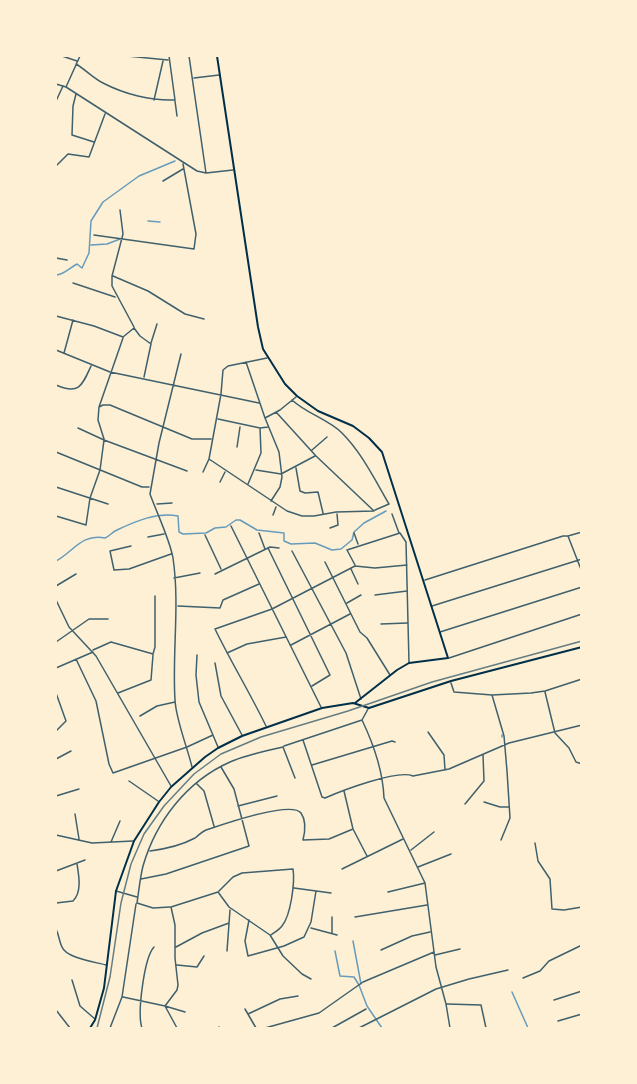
<!DOCTYPE html>
<style>
body{margin:0}
#map{position:relative;width:637px;height:1084px;overflow:hidden;background:#fdf0d5;font-family:"DM Sans",sans-serif}
canvas{display:block}
.frame{position:absolute;inset:0;border:57px solid #fdf0d5;pointer-events:none}
</style>
<div id="map">
<canvas width="637" height="1084"></canvas>
<div class="frame"></div>
</div>
<script>
const ctx = document.querySelector('canvas').getContext('2d');
ctx.lineJoin = 'round';
function stroke(path, color, width, dash) {
  ctx.strokeStyle = color;
  ctx.lineWidth = width;
  ctx.lineCap = dash ? 'butt' : 'round';
  ctx.setLineDash(dash || []);
  ctx.stroke(path);
}
const stream = new Path2D(`
 M148 221 160 222
 M91 245 107 244 120 239
 M56 275C65 274 69 268 77 264L82 268 89 253 91 221 103 202 139 176 175 161
 M56 561C73 552 82 533 105 538 110 536 112 532 117 530 136 521 157 512 178 516L179 532 183 534 206 533 215 528 226 527 236 520H240L257 530 284 533V541L291 544 315 543 332 550 341 549 352 540 354 532 364 523 386 511
 M502 735V737
 M353 941 361 984
 M335 951 340 976 354 977 359 985 367 1006 382 1028
 M512 992 528 1028`);
const minor = new Path2D(`
 M62 56 77 61
 M127 56 168 60
 M189 56 206 173
 M76 64C86 70 93 78 103 83 124 94 151 101 175 100L169 56
 M194 78 219 75
 M56 84 66 87 197 171 206 173 233 170
 M66 87 80 56
 M76 94 73 106 72 135 94 142
 M154 100 163 61
 M56 101 63 86
 M175 101 177 116
 M56 166 68 154 89 157 105 114
 M163 181 183 169
 M120 210 123 234 112 276V286L134 327
 M94 235 194 249 196 234 183 164
 M56 258 67 260
 M113 276 148 291 185 314 204 319
 M73 283 115 297
 M56 316 94 326 123 337 134 328 140 336 151 344 144 377
 M151 343 157 324
 M56 350 110 372 259 403
 M64 353 73 320
 M181 354 159 443 150 494C156 511 170 540 173 558 180 605 172 653 175 700 176 720 187 746 192 767
 M267 358 228 366 223 370 221 394 209 459 287 511 302 516H314L336 512 374 511 316 456 276 412
 M246 362 265 418 279 452 282 477 280 487 271 501
 M56 385C79 395 82 386 91 366
 M292 400C307 414 328 419 342 433 362 453 375 480 389 504L375 510
 M99 407 103 405H110L192 439H211
 M265 418 280 410 296 397
 M218 419 260 428 268 427
 M78 428 104 440
 M104 439 98 420 99 407 123 338
 M237 447 240 427
 M312 450 327 437
 M56 452 142 487H149
 M296 468 300 491 305 493 318 492 323 513
 M256 470 281 474 315 456
 M203 472 209 459
 M220 482 225 472
 M248 484 261 453 260 428
 M56 487 108 504
 M157 504 172 503
 M392 514 399 533
 M273 515 276 507
 M56 516 86 525 90 498 100 470 104 440 187 471
 M231 526 321 707
 M330 528 338 525 337 514
 M259 533 265 549
 M354 533 358 544
 M205 535 221 569
 M568 536 582 532
 M148 537 164 534
 M131 546 110 551 114 570 129 569 171 554
 M268 548 330 675 312 686
 M292 551 346 653 361 699
 M325 562 360 632 367 638 390 675
 M355 565 347 550 400 533 406 542 409 663
 M351 569 358 584
 M215 574 270 547 279 548
 M174 578 200 573
 M425 580 563 536H568L582 572
 M56 586 76 574
 M375 595 407 591
 M56 600 69 627 96 656 171 786
 M347 603 361 595
 M178 606 220 608 223 600 259 584
 M432 606 582 559
 M381 624 407 623
 M440 632 582 587
 M56 642 89 619H108
 M291 645 350 614
 M93 650 111 642 153 654 155 647V596
 M227 653 247 644 286 637
 M197 655 196 675 199 702 218 747
 M449 658 582 614
 M76 659 96 701 109 764 113 773 187 747 213 735
 M215 663 221 696 242 735
 M56 668 93 652
 M451 683 454 692 492 695 531 693 545 691 582 679
 M545 692 555 733 569 748 576 762 582 764
 M56 693 66 721 56 731
 M118 693 151 680 153 655
 M492 695 504 736 507 771 510 818 501 840
 M140 716 157 706 175 702
 M362 720C373 743 383 772 384 798L425 883 436 967 446 1004 450 1028
 M266 726C250 693 231 662 215 629L272 609 355 566 375 568 407 565
 M428 732 444 755 445 770
 M303 740 322 797 325 798C341 791 398 769 413 776L449 769 509 743 582 725
 M284 746 362 720 368 709
 M56 759 71 751
 M312 765 392 741 395 742
 M129 781 158 801
 M197 784 204 791 214 826
 M344 791 353 829 367 856
 M56 796 79 789
 M484 802 500 807H509
 M465 804 484 781 483 755
 M238 806 277 796
 M75 814 79 839
 M56 835 92 843 133 841
 M111 842 120 821
 M535 843 538 861 550 879 552 909 564 910 582 907
 M411 850 434 832
 M150 851C165 849 182 845 195 838 199 835 201 832 206 830 221 825 291 800 301 813 306 820 305 832 303 840L329 839 353 829
 M418 867 451 854
 M342 869 403 839
 M56 871 85 860
 M141 879 166 874 249 846 234 789 221 767
 M294 888 331 893
 M116 891 137 897
 M219 891 233 877 242 873 293 869C295 882 291 915 282 926 279 930 275 932 271 935
 M388 892 425 883
 M56 903 73 901C82 892 79 876 77 864
 M170 907 153 908 137 903C139 890 140 878 143 866 156 821 187 781 230 762 246 755 266 751 283 747L295 778
 M355 917 427 905
 M249 920 245 941 248 956 284 946 304 937 311 922 316 891
 M311 928 337 935
 M56 929C59 935 59 941 62 947 66 958 95 962 106 965
 M332 933V917
 M176 947 202 933 229 923
 M381 950 412 936 430 932
 M227 951 230 910
 M435 955 460 949
 M177 965 197 967 204 956
 M523 978 540 971 549 961 582 945
 M72 980 80 1006 95 1019
 M123 997 165 1006 177 1028
 M554 1000 582 991
 M447 1004 481 1005 486 1028
 M245 1009 256 1028
 M56 1010 70 1028
 M185 1012 165 1006 177 990 178 985 175 958V925L171 907 218 892 229 907 270 935 283 956 302 974 311 979
 M248 1014 280 999 298 996
 M558 1021 582 1014
 M219 1027 220 1028
 M110 1028 122 997 136 904
 M142 1028C137 1014 144 958 154 947
 M265 1028 319 1013 363 982 434 952
 M332 1028 366 1009
 M359 1028 436 989 469 979 508 970`);
const secondary = new Path2D(`
 M217 56 258 327 263 349 285 384 297 396 318 411 353 426 369 438 382 452 448 658 409 663 397 670 355 703`);
const primary = new Path2D(`
 M90 1028 95 1020 104 988 116 891 134 841 159 802 171 787 205 757 218 748 242 736 322 708 353 703 369 708 451 681 582 647`);
const rail = new Path2D(`
 M97 1028 110 977 121 903 131 864 144 834 164 806 194 774 221 754 261 737 348 711 432 682 582 641`);
stroke(stream, '#669bbc', 1.5);
stroke(minor, '#3f606c', 1.5);
stroke(secondary, '#003049', 2);
stroke(primary, '#003049', 2);
stroke(rail, '#657d81', 1.5);
</script>
